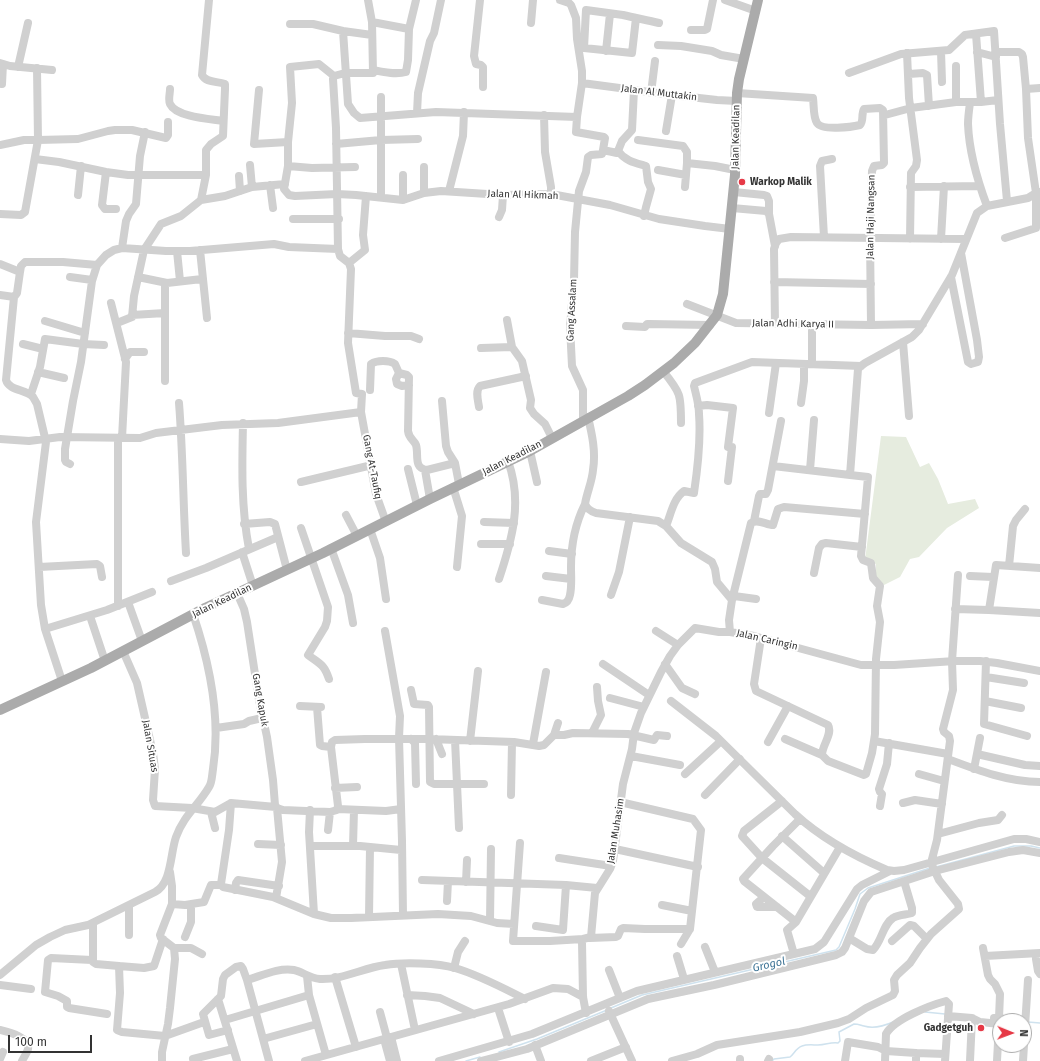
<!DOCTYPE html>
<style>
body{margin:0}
#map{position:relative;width:1040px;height:1061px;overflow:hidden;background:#fff;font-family:"Fira Sans",sans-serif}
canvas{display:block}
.north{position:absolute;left:992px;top:1013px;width:40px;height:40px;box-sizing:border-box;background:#fff;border:1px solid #adadad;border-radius:50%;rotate:91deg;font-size:11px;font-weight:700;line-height:16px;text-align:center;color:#333}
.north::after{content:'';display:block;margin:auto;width:14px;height:18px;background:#e63946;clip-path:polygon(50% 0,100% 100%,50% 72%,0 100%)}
.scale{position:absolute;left:8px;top:1035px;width:84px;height:18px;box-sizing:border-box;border:2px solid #333;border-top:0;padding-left:5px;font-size:12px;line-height:14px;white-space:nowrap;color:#333;-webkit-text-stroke:3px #fff;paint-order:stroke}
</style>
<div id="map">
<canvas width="1040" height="1061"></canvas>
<div class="north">N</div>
<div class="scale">100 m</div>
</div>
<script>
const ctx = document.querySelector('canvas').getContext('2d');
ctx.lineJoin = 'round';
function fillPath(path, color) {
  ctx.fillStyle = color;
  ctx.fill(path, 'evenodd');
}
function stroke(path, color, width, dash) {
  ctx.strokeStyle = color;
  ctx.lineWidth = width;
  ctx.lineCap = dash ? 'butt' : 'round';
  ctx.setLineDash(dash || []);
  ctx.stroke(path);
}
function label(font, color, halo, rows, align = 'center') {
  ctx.font = font + ' "Fira Sans",sans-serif';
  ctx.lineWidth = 4;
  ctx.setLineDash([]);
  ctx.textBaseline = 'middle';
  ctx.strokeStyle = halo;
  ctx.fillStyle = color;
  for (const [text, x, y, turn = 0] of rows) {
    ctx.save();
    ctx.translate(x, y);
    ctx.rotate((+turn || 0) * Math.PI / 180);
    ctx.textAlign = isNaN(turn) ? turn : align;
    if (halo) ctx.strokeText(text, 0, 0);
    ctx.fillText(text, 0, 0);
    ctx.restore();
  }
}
const green = new Path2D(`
 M881 436 906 437 920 467 929 463 938 479 948 504 975 499 979 508 947 528 919 557 910 559 900 577 884 585 876 578V564L865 560Z`);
const stream = new Path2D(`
 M936 867 1014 846H1031L1040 848
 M611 1008 642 995 836 950 839 947 855 909 860 894 868 888 930 868
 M925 1012 945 1014
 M1028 1022 1040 1023
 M499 1052 537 1039 607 1010
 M466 1061 480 1057
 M772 1061 774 1059 790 1057C794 1054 796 1048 802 1046 807 1044 813 1045 818 1045 826 1045 830 1042 838 1043L840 1041 839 1032 854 1024C858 1024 860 1025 864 1026 874 1029 884 1026 893 1022`);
const minor = new Path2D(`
 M480 0 474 56 476 64 481 65 483 67V87
 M725 0 756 11
 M636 18 632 53 584 48 586 10 623 15C635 18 647 20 659 23
 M372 22 409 29 416 0
 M531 23 533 0
 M290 24H313L343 31 372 35
 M691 30H705L707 29 713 0
 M343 31 348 104 354 113 360 118 436 112 577 117 582 83V71L577 39 576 18 571 5 569 3 560 0
 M976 34 981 102
 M658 45 681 46 712 51 721 55 744 59
 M606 51 610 14
 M941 51 942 82
 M977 52 996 57
 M996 52H1019L1022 54 1023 57 1026 89 1028 138 1036 193V228L1005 238
 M907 53 909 98 917 160 916 166 911 173 910 239
 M0 63 10 66 52 70
 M956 66V102
 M18 67 28 23
 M373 70C383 72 396 75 406 72L408 60 409 29
 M849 73 901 54 949 50 965 35 994 31 1000 124 1007 201
 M909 74 923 73 927 75 929 106
 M582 83 672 95 717 100 737 101
 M2 84 3 64
 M170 89C170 94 168 100 170 104 176 117 210 119 223 121
 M1026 89 1040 88
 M259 90 254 144 288 142
 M651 93 655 61
 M737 93 813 98C814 105 813 117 817 123 822 131 852 127 860 125 864 121 861 114 864 109L880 108 883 110 884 163 882 165 874 166 872 171 870 238 871 325
 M381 97V197
 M970 103C969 110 968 117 968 124 969 150 978 182 987 206
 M417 113 418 93 430 41 434 33 441 0
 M544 115 545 152 551 187V194
 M885 115 911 108 956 102H981L998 100
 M577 117 576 132 604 137 605 138 603 150
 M666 131 672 95
 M638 140 683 146 687 152V163L715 166 735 170
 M336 144 381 140 418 139
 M0 145 24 140H38L37 68
 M618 151C625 161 636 163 646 166L648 182 651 189 646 207 644 216
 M35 159 59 162 106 172 128 175H206L201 200
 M250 165 252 187
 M288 166V142L292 103 290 67 319 64 334 76
 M355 167 312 168 288 166 284 189 289 195 295 196 337 194 356 195 403 200 424 193 441 191 503 195 551 194 610 205 659 219 705 226 730 229
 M658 170 686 175 687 163
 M106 172 102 205 105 209H116
 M206 175V150L211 144 223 136 225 89V84C217 81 206 83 202 75L209 0
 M239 176 240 191
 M270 185 273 208
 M685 187 686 175
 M910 187 980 186
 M449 191 463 136 464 112
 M734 192 764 195 767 196 769 201V214
 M424 193V167
 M78 195 81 166
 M403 200V175
 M732 208 766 211 769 214 775 246
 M0 214 21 215 25 212 38 140 78 139 108 131 115 130H132L166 138 168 135V122
 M499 217 502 210 503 195
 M293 219H339
 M824 237 820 166 822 161 832 159
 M941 239 944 186
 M122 248 126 221 129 214 136 204 140 156 145 132
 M338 249 340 256 349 263 351 269 348 343 356 393 362 394 361 412 376 494 386 522
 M200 250 207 318
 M177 251 180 281
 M349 263 365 250 363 235 366 196
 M0 264 20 272 17 293 14 297 6 380C9 391 26 389 33 397L37 404 46 442 36 522 41 605 45 629 62 681
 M20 272 21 266 25 262H63L97 265
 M70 277 92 280
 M138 277 167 283 202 279
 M951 277 968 362 971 364 978 362 979 357 977 340 961 253
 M774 282 871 284
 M165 283V381
 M0 295 14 297
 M111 303 126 362 122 438
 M687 304 736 323 871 325 923 324
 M132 315 165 313
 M507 320 512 347 522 361 531 400 530 408 534 414 545 424 552 438
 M45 321 85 333
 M117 323 132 317 134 296 144 250 161 224 181 216 201 200 225 196 252 187 285 184
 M775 324 774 249 776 243 779 239 791 237 966 239
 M812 324V364
 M626 326 645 327 647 324H649L710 325
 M348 333 385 336H411L419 339
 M903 342 909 416
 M23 344 43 349
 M481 348 512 347
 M125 359 130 352H144
 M663 371C681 393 681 395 681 423
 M38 372 64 378
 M399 373 396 379 397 384 402 386 409 385
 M370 390 371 364C377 360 389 360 395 364L399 373 407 375 409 377 408 431C409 439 414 440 416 445 419 455 413 468 427 470L455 463
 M31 394 40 367 45 339 83 344 104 345
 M442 401 446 446 448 452 455 463 459 484
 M179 403C183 453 183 503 186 553
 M801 403 804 381V364
 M698 406 707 405 733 408 728 447H732L728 481
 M479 407C478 400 475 391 480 386L526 376
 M769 413 776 363
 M588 417C592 434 596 452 593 470 592 482 587 492 585 504 587 509 590 511 596 513L658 521 666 526 681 543 712 562 715 569 717 582 732 600 729 620 730 632
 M583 420V390L572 366 570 326 574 281 575 232 579 191 586 172 588 157 591 155 602 154 603 150 617 153 618 151 622 141 632 130 634 90
 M243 423C242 466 241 507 249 549
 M118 438V606
 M0 439 29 441 60 437 140 438 156 433 222 425 278 423 361 412
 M530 451 537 482
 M70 464 66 462 65 460V449L73 401 81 362 92 281 97 265 106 255 114 250 122 248 166 251H190L274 244 289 247 338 249 336 128 333 79 334 76 345 73H373L372 22 368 0
 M773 466 850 475
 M408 469 417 505
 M425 470 430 499
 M810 470 814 420
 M301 482 372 465
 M453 487 462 516 457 567
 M346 515 357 536
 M754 521 759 496 760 494H766L768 490 781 421
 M484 522 514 523
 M244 524 270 522 275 524 287 570
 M666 526C671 514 673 499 684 491L694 493C698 466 701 440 699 414 699 404 696 395 694 386L695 383 752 362 861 366
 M301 528 328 607 327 621 325 627 308 655C320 664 324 664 329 679
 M370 529 380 558 386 599
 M481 544H510
 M331 548 348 595 353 623
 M549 551 572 554
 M242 552 253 586
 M1009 566 1013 526 1016 520 1025 509
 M39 567 97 564 100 566 102 577
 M814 573 819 548 822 544 826 543 862 547
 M546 576 571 579
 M970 576 993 577
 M499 579C512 540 523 502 508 461
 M171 581 206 568 278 537
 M237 593 244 609 247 622 259 700 267 737 273 780 275 805 277 808 282 862 276 898
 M611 595 619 572 630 517
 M734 596 756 599
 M542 600 563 604C567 603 569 600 570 595 572 586 571 576 571 567 571 545 575 524 585 504
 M732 600 751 523C758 518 766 525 773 525L778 509 784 507 865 514
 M128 602 142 641
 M955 609 989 610 996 565 1040 568
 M989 610 1040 613
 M90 616 105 661
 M45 629 107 610 152 592
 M385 631 400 716 399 738 402 841 403 915
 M656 631 678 645
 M761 638 754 684 756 691 828 725C833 734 822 745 822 755
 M123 651 137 683 153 753 155 769 153 800 155 806 192 808 215 812 231 803 276 807
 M986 661 984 724 1027 736
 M603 664 649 695
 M665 664 682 688 695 694
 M986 677 1024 683
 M411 690 414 704 428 705 429 707 430 782 434 784H484
 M610 698 644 707
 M671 701 716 736 795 814C821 838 854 856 887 870L894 871 904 870 1014 839H1026L1040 842
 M985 701 1021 708
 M300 706 321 707
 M317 707 320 745 322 746 331 747
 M216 728 244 724 249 721 262 718
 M592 733 601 715 598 701 597 687
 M554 735 558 723
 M411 739 415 743 416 784
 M436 739 442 754
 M785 739 822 755 828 761 864 775 866 774 872 753 875 734 876 659 880 622 877 606 880 586 873 578 871 563 863 560 861 556 868 477 850 475 858 369 861 366 865 363 912 337 919 330 952 275 977 213 987 206 1028 198 1036 193 1040 192
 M455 740 459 828
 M470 741 478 671
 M874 741 948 754
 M768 742 788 706
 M533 744 546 672
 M977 754 1025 765 1040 766
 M631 756 680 765
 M948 759C977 770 1008 782 1040 782
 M974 769 980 738
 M685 774 721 741
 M919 774 944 781
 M335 788 357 787
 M511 795 512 742
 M705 795 740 759
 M782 801 744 831 742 836 762 858 810 896
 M620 802 693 819 701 830 690 929 681 944
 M231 803 229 830 221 884 223 887 273 897 314 914 331 918H351L438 914 471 916 497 923 514 924
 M903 803 915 800 942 804
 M880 806 882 794 880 792 879 789 887 764 889 743
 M277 808 283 810 330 812 337 810 338 806 331 747 332 742 335 740 365 739H429L514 742 539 746 544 745 554 735H564L573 733 628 734 654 740 657 735 667 736
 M338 809 386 811 401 809
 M310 810 309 832 314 914
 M211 812 215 828
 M328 830 330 812
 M938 834 979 823 998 820 1002 815
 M782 836 824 873
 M520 843 513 941H550L583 939
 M258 844 281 845
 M310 846H360L401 850
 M353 846 354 810
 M615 849 698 867
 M559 858 611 866
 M422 880 566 885 597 888
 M466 882 467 860
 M235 890 236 883 238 880 279 886
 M764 897 756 904 757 907H777
 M447 901 448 881
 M172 904 185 905 204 902 211 885H221
 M662 905 692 911
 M129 906V935
 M369 917 370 847
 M490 921 491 849
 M796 922 744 881 743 879 773 846 800 819
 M93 923V962L96 964 119 966
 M536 926 563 930 566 885
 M185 937 191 922V904
 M590 938 616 937 618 936 621 929 623 928 645 929H690
 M849 938 867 949 873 950C882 941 883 924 893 918 899 914 906 915 912 913V908L904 881
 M163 939 154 966 144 968 119 966 120 993 117 1030 122 1032 165 1036 204 1022
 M892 941 910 925 914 926 927 939
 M705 947 715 972
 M174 948H191L202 954
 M983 948 988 975 990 979 995 984 1000 994 999 1018
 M794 954 787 930 796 922 840 847
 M677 956 684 979
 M985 956 1040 953
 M1036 959 1038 971 1040 974
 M92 960 51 958 48 960 45 992 58 996 67 1001V1007L69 1008 107 1014
 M401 964 415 1030
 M454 968 458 952 465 941
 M609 970 620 998
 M0 975 36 945 50 937 65 930 88 925 155 892C172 883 170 854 176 837 184 815 198 806 209 787 212 783 212 775 213 769 221 718 210 664 193 614
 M307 976 309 995 326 1055
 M335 977 356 1047
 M247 980C261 976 279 967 294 970 303 972 309 978 320 979 342 980 363 968 385 965 403 962 438 963 455 968 479 975 503 988 525 999
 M0 985 31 989
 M407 995 425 996 440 998 474 1014
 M218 999 237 1061
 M498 1008 509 1042
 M609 1011 632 1061
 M380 1012 387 1038
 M586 1013 583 997 582 942 583 939 591 937 595 893 610 869 613 861 623 784 632 749 634 733 641 713 661 672 670 656 678 645 695 628 719 632H730L754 636 861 665H894L955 661H980L997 663 1040 671
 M948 1016 972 1018 980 1022 1000 1024
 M994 1018 1025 1020
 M225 1020 309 995
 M0 1030C8 1032 30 1037 28 1049 27 1053 24 1057 22 1061
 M228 1030 209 1035 203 1014 221 996 223 979 225 975 236 967 241 966 243 969 247 980 269 1061
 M391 1037 397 1061
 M263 1039 317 1024
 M384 1039 390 1061
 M1024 1042 1028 980
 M535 1045 541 1061
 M916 1053 945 1054
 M0 1059 3 1052
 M193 1059 233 1049
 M740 1059V1061
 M162 1061V1052L168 1024 170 1008 175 959 174 948 161 938 160 935 172 904V886L170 872
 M305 1061 509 1004 553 988 568 989 583 997
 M439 1061 532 1034 637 991 815 949 824 942 857 889 862 885 890 871
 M481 1061 527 1049 648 999 714 985 836 955 842 952 845 948 864 901 871 892 935 871 1009 852 1023 850 1040 853
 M591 1061 626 1047
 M672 1061 697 1054 717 1045 800 1032 838 1023 849 1019 866 1008 893 995 895 991 894 980 897 975 910 963 920 948 931 934 959 909 958 904 939 880 931 863 937 840 950 741 949 736 944 732 943 729 953 690 952 661 958 575
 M768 1061 769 1059
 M845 1061 848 1042 878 1047 886 1051 916 1053V1061
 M885 1061 886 1034C894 1019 931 1005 946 1001L949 1004 945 1061
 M970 1061 972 1018
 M997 1061 999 1024
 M1023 1061 1024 1045`);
const major = new Path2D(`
 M0 710 91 668 205 608 323 553 430 499 530 451 628 396 645 385 674 363 695 343 717 315 723 294 735 175 737 93 739 79 758 0`);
const markers = [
 [742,182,4,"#e63946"],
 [981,1028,4,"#e63946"]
];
const streetNames = [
 ["Jalan Al Muttakin",659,93,7],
 ["Jalan Keadilan",736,137,-89],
 ["Jalan Al Hikmah",523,195,2],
 ["Jalan Haji Nangsan",871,217,-89],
 ["Gang Assalam",572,310,-87],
 ["Jalan Adhi Karya II",793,324,1],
 ["Jalan Keadilan",512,458,-27],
 ["Gang At-Taufiq",372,467,79],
 ["Jalan Keadilan",222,601,-26],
 ["Jalan Caringin",767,640,13],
 ["Gang Kapuk",260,700,80],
 ["Jalan Situas",150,746,80],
 ["Jalan Muhasim",616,831,-81]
];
const poiNames = [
 ["Warkop Malik",750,182],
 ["Gadgetguh",973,1028,"right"]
];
const waterNames = [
 ["Grogol",769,965,-13]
];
fillPath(green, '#e6ecdf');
stroke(stream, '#cfe2ee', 1.5);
stroke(minor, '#d0d0d0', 8);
stroke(major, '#ababab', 10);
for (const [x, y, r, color] of markers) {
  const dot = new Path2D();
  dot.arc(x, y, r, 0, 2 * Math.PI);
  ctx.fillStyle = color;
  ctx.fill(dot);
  stroke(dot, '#fff', 1.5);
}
label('10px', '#333', '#fff', streetNames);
label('bold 10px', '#333', '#fff', poiNames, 'left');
label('italic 11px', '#3f7597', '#fff', waterNames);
</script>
